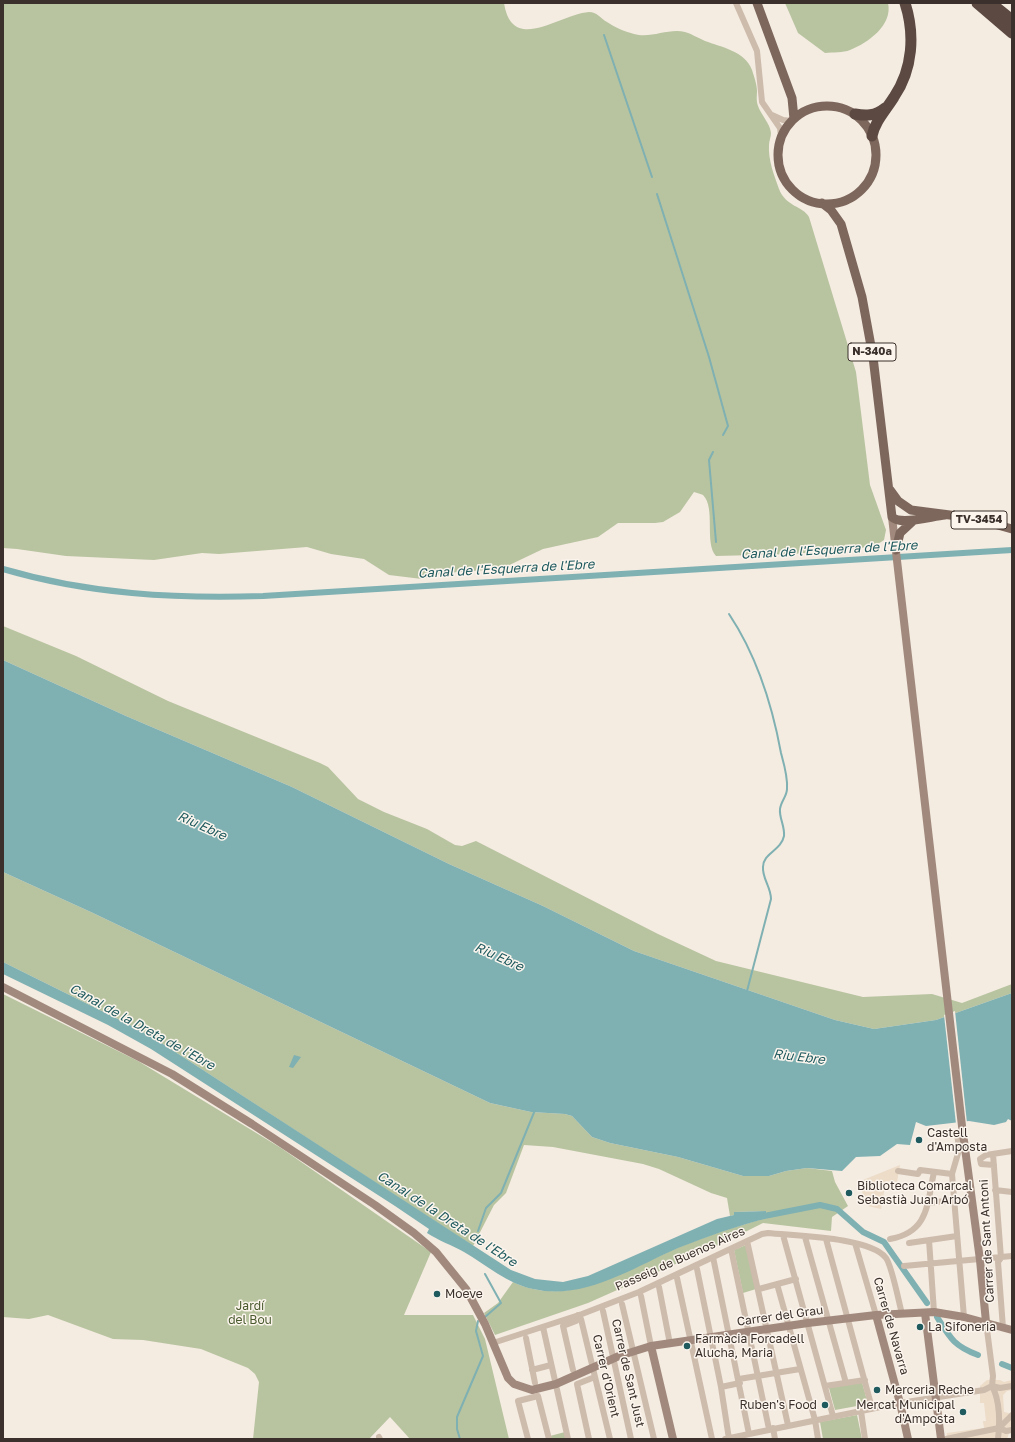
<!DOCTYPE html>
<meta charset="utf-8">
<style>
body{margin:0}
#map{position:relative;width:1015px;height:1442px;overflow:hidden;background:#f4ebe1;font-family:"Golos Text",sans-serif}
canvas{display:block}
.frame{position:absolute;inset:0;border:4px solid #3b302b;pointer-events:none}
</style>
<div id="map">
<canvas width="1015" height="1442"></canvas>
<div class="frame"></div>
</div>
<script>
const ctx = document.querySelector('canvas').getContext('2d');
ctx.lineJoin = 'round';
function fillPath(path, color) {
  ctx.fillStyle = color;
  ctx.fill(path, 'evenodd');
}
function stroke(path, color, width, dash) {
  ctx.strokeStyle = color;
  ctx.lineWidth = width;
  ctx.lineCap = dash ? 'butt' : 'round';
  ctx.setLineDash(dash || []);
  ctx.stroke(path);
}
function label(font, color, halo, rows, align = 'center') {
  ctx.font = font + ' "Golos Text",sans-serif';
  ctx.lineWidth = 3;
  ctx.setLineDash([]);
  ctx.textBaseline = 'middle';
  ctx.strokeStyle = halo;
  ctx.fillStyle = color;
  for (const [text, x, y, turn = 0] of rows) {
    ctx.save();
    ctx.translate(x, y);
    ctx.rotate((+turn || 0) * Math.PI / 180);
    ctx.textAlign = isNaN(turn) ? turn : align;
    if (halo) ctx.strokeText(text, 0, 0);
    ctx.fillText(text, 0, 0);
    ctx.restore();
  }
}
const green = new Path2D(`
 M3 3H504C512 55 560 14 589 12 597 12 600 18 607 22 614 27 626 32 634 34 651 39 668 28 685 32 692 34 698 38 705 41 721 47 745 51 752 70 754 76 757 85 757 91 757 96 756 100 758 106 761 115 770 123 771 133 771 137 769 141 769 145 768 160 774 175 779 189 786 207 803 206 809 217L856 372 870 485 886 530 884 540 878 544 869 547 794 554 716 556C704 543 716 508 703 495 701 494 697 493 694 492L680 512 663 522 655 523H618L598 537 543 549 501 569 444 573 422 579 389 575 364 559 331 554 307 547 219 554 202 553 154 560 66 556 17 549 3 548Z
 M785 3H888C893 25 868 43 850 50 843 53 833 52 825 53L798 33Z
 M3 626 76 656 168 701 320 763 328 767 358 799 384 812 427 829 455 845 462 846 476 841 658 934 716 961 863 997 932 994 962 1003 1012 984V993L936 1020 874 1029 835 1020 634 951 543 906 449 864 292 787 126 716 3 660Z
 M3 872 93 913 490 1103 531 1112 565 1114 572 1116 592 1137 610 1143 678 1157 743 1176H769L786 1171 807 1168 832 1171 835 1182 848 1206 832 1217 831 1231 763 1223 725 1242 588 1303 495 1335 484 1313 498 1303 513 1282C569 1309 626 1270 677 1248 707 1236 736 1226 767 1218L766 1211 734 1212V1215L730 1216 727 1198 711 1193 659 1169 643 1164 553 1147 524 1145 506 1193 494 1205 473 1246 163 1044 134 1027 3 962Z
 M3 994 138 1061 281 1148 431 1252 404 1315H473L485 1339 509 1439H410L390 1417 369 1439H253L259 1382 255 1374 248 1368 201 1349 143 1340 113 1339 48 1315 29 1319 3 1317Z
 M746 1245 756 1289 743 1293 734 1250Z
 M862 1382 868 1404 835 1410 829 1388Z
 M857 1415 862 1439H823L820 1422Z
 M565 1432 566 1439H550V1436Z`);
const plaza = new Path2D(`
 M900 1165 897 1182 886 1181 881 1209 868 1206 858 1182Z
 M987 1380H1000L1004 1382 1012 1380V1390L1007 1391 1003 1395 1004 1412 1012 1414V1424L1007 1439H946L947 1433 984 1428 983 1421H986L984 1403H980V1386Z`);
const water = new Path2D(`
 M3 660 126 716 292 787 449 864 543 906 634 951 835 1020 874 1029 936 1020 1012 993V1121L1008 1119 1006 1122 994 1125 969 1121 926 1126 916 1122 910 1145 897 1144 880 1156 856 1157 842 1171 807 1168 786 1171 769 1176H743L678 1157 610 1143 592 1137 572 1116 565 1114 531 1112 490 1103 93 913 3 872Z
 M3 962 134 1027 163 1044 511 1270 535 1279 563 1282 588 1276 717 1219 734 1215V1212L766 1211 767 1218C737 1226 708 1236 678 1248 634 1267 584 1301 533 1289 508 1284 486 1265 464 1252 452 1245 439 1241 427 1233L429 1229 395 1206 151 1049 108 1025 3 974Z
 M294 1055 301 1057 293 1068 289 1067Z`);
const pier = new Path2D(`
 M955 1011 967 1123 956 1124 944 1015Z`);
const stream = new Path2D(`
 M604 35 652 177
 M657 194 709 357 728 426 723 435
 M713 452 709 460 716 542
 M729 614C757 656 772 704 781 753 784 764 788 777 787 789 787 796 781 801 780 809 779 818 785 826 784 836 781 851 763 853 763 867 762 878 771 887 771 899L747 991
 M478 1231 486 1208 501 1193 535 1110
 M485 1274 501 1303 485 1317
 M460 1439 457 1429V1417L483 1356 476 1331 478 1321`);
const canal = new Path2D(`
 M3 569C88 594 175 599 263 596L1012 550
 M759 1217 820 1205 837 1209 863 1232 884 1242 927 1303
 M937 1317C950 1338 954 1346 978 1355
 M1002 1364 1012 1368`);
const street = new Path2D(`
 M736 3 757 51 762 102 780 128 781 136
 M772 115 783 120 791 121
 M957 1132 959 1150 952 1174 964 1317
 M993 1154 1001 1258 998 1262 1003 1328
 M994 1165 981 1164 980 1159 986 1155 1012 1151
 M898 1171 918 1174 920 1170 952 1174
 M995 1190 1012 1192
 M928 1203 954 1200
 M783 1235 833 1416
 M805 1237 846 1383
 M826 1239 872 1408
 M890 1239C929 1232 927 1204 934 1172
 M929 1240 934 1312
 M747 1241 788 1425
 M855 1243 876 1315
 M909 1243 957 1236
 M731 1249 769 1429
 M713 1257 749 1434
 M904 1266 1012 1256
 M697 1269 721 1387 729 1439
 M677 1278 712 1439
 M777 1284 815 1420 818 1439
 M659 1287 670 1344
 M759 1289 796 1279
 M641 1296 651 1346
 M622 1304 654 1439
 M603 1311 631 1439
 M581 1319 610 1439
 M986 1322 993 1376 992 1386
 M543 1327 568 1439
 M526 1338 535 1383
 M493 1343 582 1314 639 1292 762 1234 768 1233C795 1236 870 1237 886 1258 892 1266 899 1303 902 1314
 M532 1370 551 1365
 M573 1370 563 1326 576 1321 578 1315
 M739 1379 800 1369
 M825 1386 865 1380
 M992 1386C1000 1400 1000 1423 998 1439
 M721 1387 740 1383
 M861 1411 865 1439
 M773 1428 775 1439
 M999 1428 1012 1415
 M999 1428 1006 1431 1012 1430
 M379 1437 380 1439
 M528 1439 518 1401 538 1396 549 1439
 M589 1439 577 1384 595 1377
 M725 1439 900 1403 984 1390 992 1386 1000 1388 1012 1386
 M946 1439 999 1428`);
const secondary = new Path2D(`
 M892 517 962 1126 980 1260 986 1322
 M3 987 172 1074 252 1124 375 1205 414 1233 436 1252 466 1289 485 1324 508 1378 514 1384 532 1390 556 1384 619 1356 651 1346 808 1323 876 1315 934 1312 964 1317 1012 1330
 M925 1313 941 1439
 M876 1315 900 1403 908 1439
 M651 1346 673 1439`);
const primary = new Path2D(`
 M757 3 792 98 794 119
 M778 155a49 49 0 1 1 98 0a49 49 0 1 1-98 0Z
 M822 203 831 210 841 224 862 297 873 357 892 517C901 526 932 516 945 515
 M890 490 898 501 911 510 973 518 1012 529
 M896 550 900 533 913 521`);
const highway = new Path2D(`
 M977 3 1012 33
 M991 3 1012 20
 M855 114C866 116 875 116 885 108
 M872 136C875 121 886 110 894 97 913 69 915 34 905 3`);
const markers = [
 [919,1140,4,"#1f5a5e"],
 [849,1193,4,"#1f5a5e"],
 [437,1294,4,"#1f5a5e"],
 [920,1327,4,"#1f5a5e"],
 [687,1346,4,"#1f5a5e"],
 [877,1390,4,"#1f5a5e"],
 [825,1405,4,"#1f5a5e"],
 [963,1412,4,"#1f5a5e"]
];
const shields = [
 [872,352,48],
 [979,520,56]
];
const shieldNames = [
 ["N-340a",872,352],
 ["TV-3454",979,520]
];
const poiNames = [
 ["Castell",927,1133],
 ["d'Amposta",927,1147],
 ["Biblioteca Comarcal",857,1186],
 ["Sebastià Juan Arbó",857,1200],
 ["Moeve",445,1294],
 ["La Sifoneria",928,1327],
 ["Farmàcia Forcadell",695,1339],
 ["Alucha, Maria",695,1353],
 ["Merceria Reche",885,1390],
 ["Ruben's Food",817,1405,"right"],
 ["Mercat Municipal",955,1405,"right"],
 ["d'Amposta",955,1419,"right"]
];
const streetNames = [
 ["Carrer de Sant Antoni",987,1241,-93],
 ["Passeig de Buenos Aires",680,1259,-24],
 ["Carrer del Grau",780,1316,-8],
 ["Carrer de Navarra",891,1326,74],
 ["Carrer de Sant Just",628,1373,77],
 ["Carrer d'Orient",606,1376,77]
];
const parkNames = [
 ["Jardí",250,1306],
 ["del Bou",250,1320]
];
const waterNames = [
 ["Canal de l'Esquerra de l'Ebre",829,550,-3],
 ["Canal de l'Esquerra de l'Ebre",506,569,-3],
 ["Riu Ebre",202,826,24],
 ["Riu Ebre",499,957,24],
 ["Canal de la Dreta de l'Ebre",142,1027,29],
 ["Riu Ebre",799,1057,7],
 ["Canal de la Dreta de l'Ebre",447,1219,33]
];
fillPath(green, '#b8c4a0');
fillPath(plaza, '#ecdcc8');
fillPath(water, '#7fb0b2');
fillPath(pier, '#f4ebe1');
stroke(stream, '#7fb0b2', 2);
stroke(canal, '#7fb0b2', 6);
stroke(street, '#cdbbac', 6);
stroke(secondary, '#a18a7d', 8);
stroke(primary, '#7d675c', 9);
stroke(highway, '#5c4a42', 11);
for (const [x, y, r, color] of markers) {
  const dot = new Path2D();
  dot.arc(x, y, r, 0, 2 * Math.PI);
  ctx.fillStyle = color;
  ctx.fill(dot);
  stroke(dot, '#fbf5ee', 1.5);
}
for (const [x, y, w] of shields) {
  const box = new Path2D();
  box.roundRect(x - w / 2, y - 9, w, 18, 3);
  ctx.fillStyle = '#fbf5ee';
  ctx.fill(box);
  stroke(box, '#3b302b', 1);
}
label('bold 11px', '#3b302b', null, shieldNames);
label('12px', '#3b302b', '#fbf5ee', poiNames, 'left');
label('12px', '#3b302b', '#fbf5ee', streetNames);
label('12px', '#4a5a2e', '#fbf5ee', parkNames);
label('italic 13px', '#1f5a5e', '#fbf5ee', waterNames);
</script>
